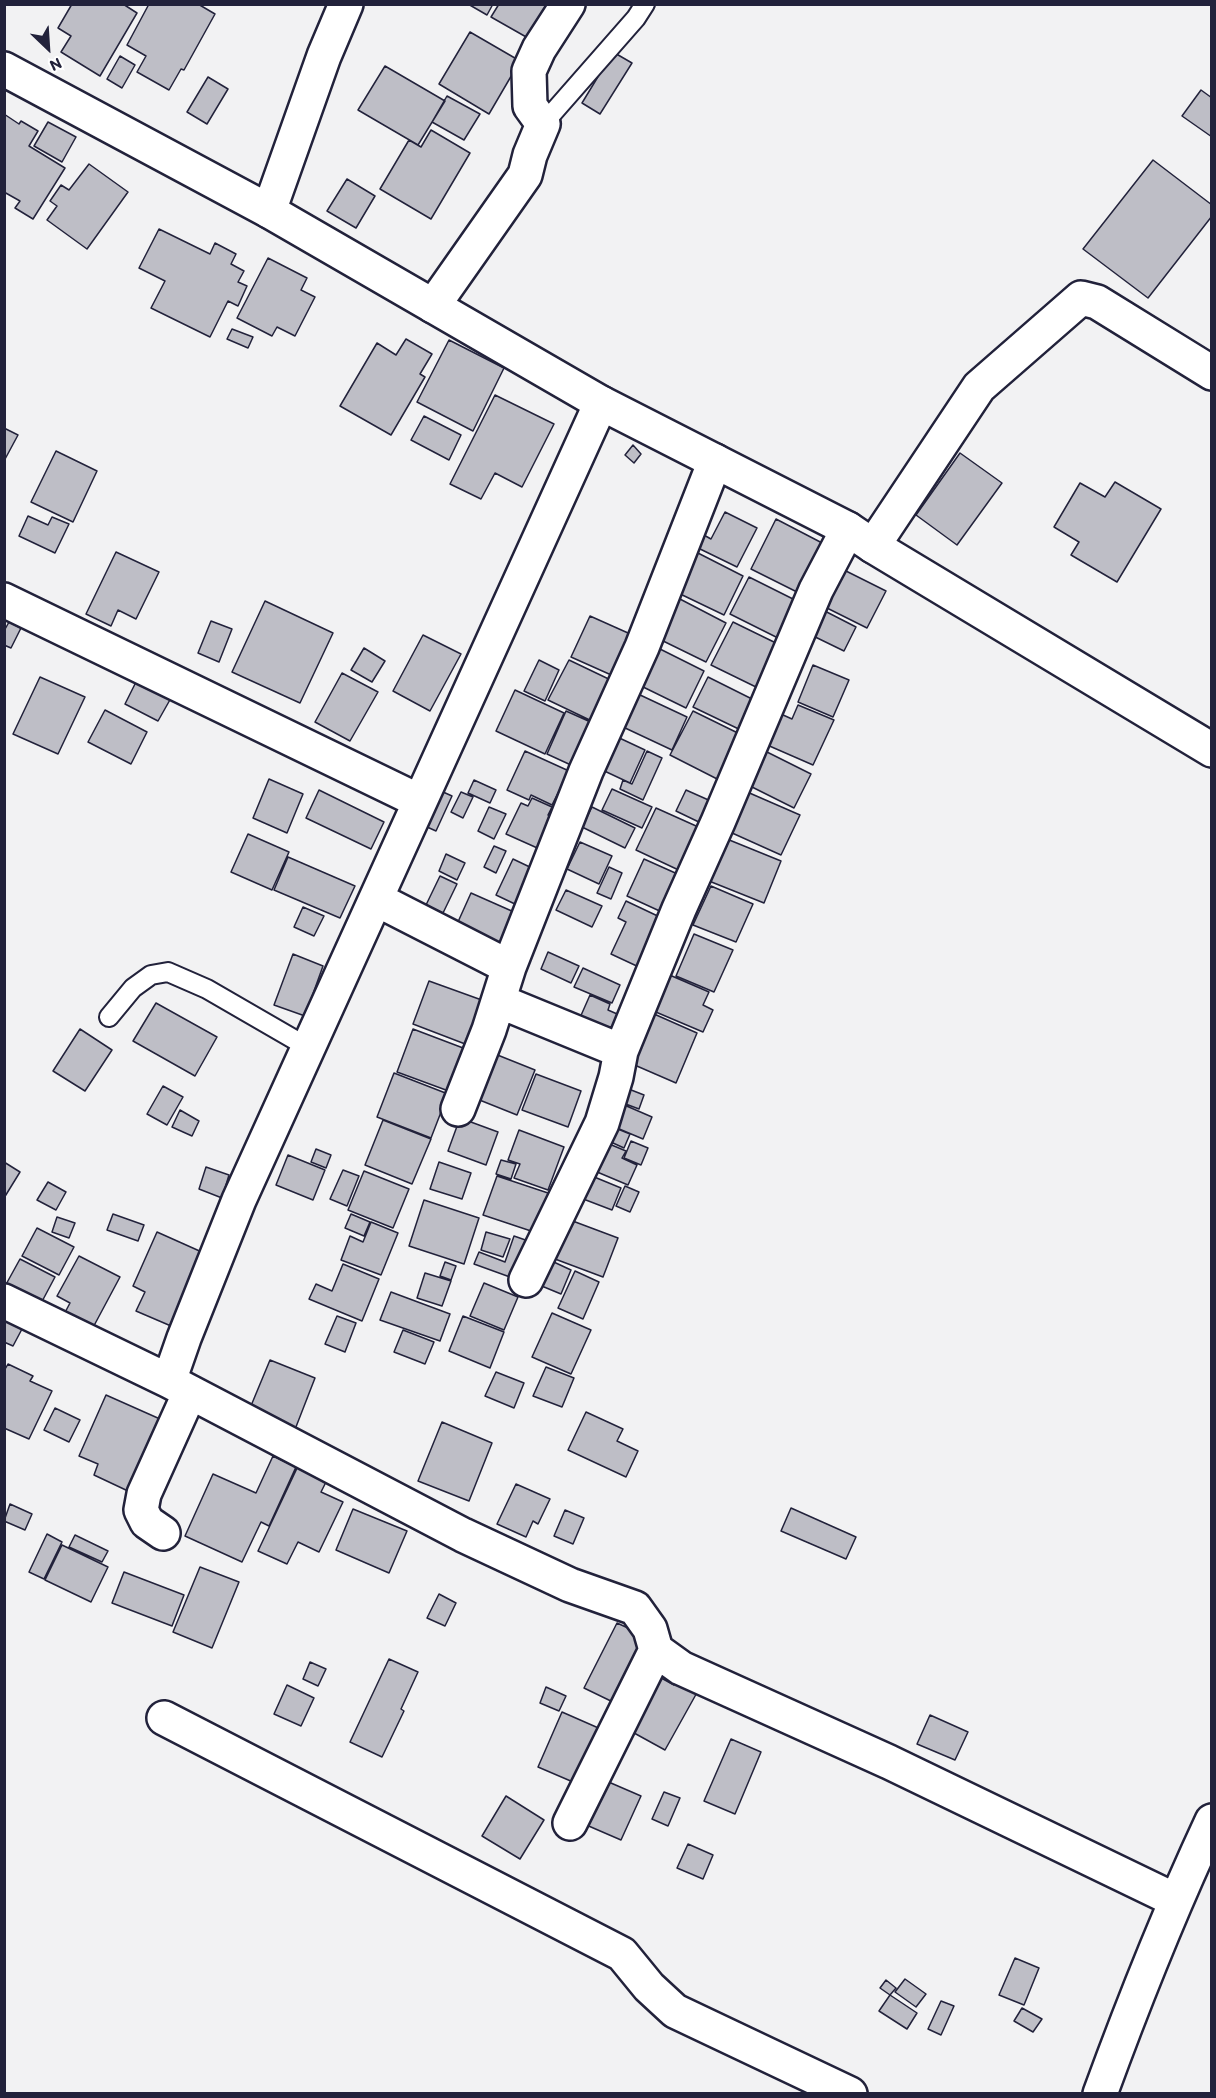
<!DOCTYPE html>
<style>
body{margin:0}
#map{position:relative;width:1216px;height:2098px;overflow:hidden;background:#f2f2f3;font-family:Itim,sans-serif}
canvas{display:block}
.frame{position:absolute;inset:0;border:6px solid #22223b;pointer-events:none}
.north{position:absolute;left:18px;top:18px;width:60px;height:60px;-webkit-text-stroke:4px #fff;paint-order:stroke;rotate:155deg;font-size:16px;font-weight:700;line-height:24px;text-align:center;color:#22223b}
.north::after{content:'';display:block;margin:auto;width:21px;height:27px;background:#22223b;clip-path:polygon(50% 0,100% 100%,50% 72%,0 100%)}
</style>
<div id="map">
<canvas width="1216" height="2098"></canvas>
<div class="frame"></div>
<div class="north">N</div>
</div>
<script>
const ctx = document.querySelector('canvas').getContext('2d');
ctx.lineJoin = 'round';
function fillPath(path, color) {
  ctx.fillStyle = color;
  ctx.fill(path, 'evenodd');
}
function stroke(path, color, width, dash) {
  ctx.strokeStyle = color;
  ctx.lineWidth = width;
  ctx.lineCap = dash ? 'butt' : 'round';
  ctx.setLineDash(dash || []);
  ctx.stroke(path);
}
const building = new Path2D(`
 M72 4H123L137 13 100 76 61 52 71 36 58 28Z
 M149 4H198L215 14 184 70 181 69 169 90 137 72 146 56 127 45Z
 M468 4H493L487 15Z
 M499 4H557L535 42 491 17Z
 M470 32 520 61 489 114 439 84Z
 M613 52 632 63 600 114 582 103Z
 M120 56 135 65 122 88 107 79Z
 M385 66 445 101 418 145 358 110Z
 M208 77 228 89 207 124 187 112Z
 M1201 90 1212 98V137L1182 116Z
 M447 96 480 114 464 140 432 122Z
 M4 114 19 124 21 121 38 131 29 146 65 168 33 219 15 208 20 201 4 192Z
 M48 122 76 137 62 162 34 146Z
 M431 130 470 153 431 219 380 189 409 140 421 147Z
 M1153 160 1212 205V216L1148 298 1083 249Z
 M89 164 128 192 87 249 47 220 57 206 50 201 61 185 69 190Z
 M347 179 375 196 356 228 327 211Z
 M159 229 210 254 215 243 236 254 231 264 244 271 238 282 247 286 238 306 228 301 210 337 151 308 165 281 139 268Z
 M268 258 307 278 301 290 315 297 295 336 277 327 272 336 237 318Z
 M232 329 253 337 248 348 227 339Z
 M406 339 432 354 420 374 425 377 391 435 340 406 377 343 396 355Z
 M449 340 504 368 473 431 417 402Z
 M495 395 554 424 522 487 495 473 481 499 450 484Z
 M424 416 461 435 449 460 411 440Z
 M4 428 18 435 4 461Z
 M633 445 641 454 634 463 625 455Z
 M56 451 97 471 73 522 31 502Z
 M960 453 1002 483 957 545 916 515Z
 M1115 482 1161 509 1117 582 1071 555 1079 542 1054 527 1080 483 1105 497Z
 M725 512 757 528 737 567 696 547 702 534 711 539Z
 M28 516 48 525 52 517 69 524 55 553 19 536Z
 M776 519 826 545 801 594 751 569Z
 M694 551 743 576 724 615 674 591Z
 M116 552 159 572 136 619 118 610 111 626 86 614Z
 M836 566 886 591 867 628 817 603Z
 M749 577 801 603 782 640 730 614Z
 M678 598 726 623 706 662 657 638Z
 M265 601 333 633 300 703 232 672Z
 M817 607 856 627 844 651 805 632Z
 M590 616 637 637 618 678 571 657Z
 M211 621 232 629 219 662 198 653Z
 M9 622 21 628 11 648 4 645V631Z
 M733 622 780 645 758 688 711 665Z
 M423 635 461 654 430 711 393 691Z
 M656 647 704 671 686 708 637 684Z
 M364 648 385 661 372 682 351 670Z
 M539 660 559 670 545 701 524 691Z
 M569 660 617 683 598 724 548 700Z
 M813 665 849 680 833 717 798 702Z
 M342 673 378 692 350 741 315 722Z
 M40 677 85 697 58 754 13 734Z
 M708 677 762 704 747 733 693 707Z
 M137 680 171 698 158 721 125 704Z
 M515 690 564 713 545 754 496 731Z
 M638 694 687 717 672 750 623 727Z
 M798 705 834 720 813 765 758 741 772 710 792 719Z
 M105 710 147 732 131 764 88 742Z
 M566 711 604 728 584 771 547 754Z
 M693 711 750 739 727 784 670 755Z
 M613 735 645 750 630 783 598 768Z
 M761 749 811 774 794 808 744 783Z
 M525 751 569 771 552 805 531 795 529 800 507 790Z
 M647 751 662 758 643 800 620 789 623 780 632 784Z
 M269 779 303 794 287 833 253 818Z
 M474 780 496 790 490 803 468 793Z
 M432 787 452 796 436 831 416 822Z
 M738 788 800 815 781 855 721 828Z
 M612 789 652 807 642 828 602 810Z
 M319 790 384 822 371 849 306 818Z
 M686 790 713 802 703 824 676 811Z
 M461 792 473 797 463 818 451 812Z
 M532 798 552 807 548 815 558 820 544 851 506 834 521 803 528 806Z
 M489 807 506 814 494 839 478 831Z
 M592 807 635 828 625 848 582 827Z
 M656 808 705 830 685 873 636 850Z
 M248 834 289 852 272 890 231 872Z
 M717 835 781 861 764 903 699 877Z
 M580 842 612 856 599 884 567 869Z
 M494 846 506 851 496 873 484 867Z
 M446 854 465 863 457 880 439 871Z
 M288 857 355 886 340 918 274 890Z
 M513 859 534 869 517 905 496 895Z
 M644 859 682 876 664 913 627 896Z
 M609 867 622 873 611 899 597 893Z
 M440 876 457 884 443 913 426 905Z
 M711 886 753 904 736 942 693 925Z
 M566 890 602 906 592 927 556 910Z
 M471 893 523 916 504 957 453 933Z
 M626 901 664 919 641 968 611 954 626 922 618 918Z
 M303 907 324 916 314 936 294 927Z
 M694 934 733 950 714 992 676 976Z
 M548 952 579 966 571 983 541 969Z
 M293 954 323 966 305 1016 274 1005Z
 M583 968 620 985 612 1003 574 987Z
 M658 970 709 992 703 1005 713 1010 703 1032 644 1007Z
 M429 981 490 1003 473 1047 413 1024Z
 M590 995 610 1004 608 1010 624 1017 612 1045 575 1029Z
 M156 1003 217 1037 195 1076 133 1041Z
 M645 1010 697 1033 676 1083 623 1060Z
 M80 1029 112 1050 85 1091 53 1071Z
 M413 1029 471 1051 454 1093 397 1072Z
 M495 1054 535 1070 517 1115 477 1099Z
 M394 1073 448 1094 431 1138 377 1117Z
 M536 1074 581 1091 568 1127 522 1110Z
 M163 1086 183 1097 167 1125 147 1114Z
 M621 1086 644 1095 639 1109 615 1100Z
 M615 1101 652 1117 643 1139 605 1123Z
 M180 1110 199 1121 192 1136 172 1127Z
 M460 1118 498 1132 486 1165 448 1151Z
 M383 1120 431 1139 412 1184 365 1165Z
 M608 1125 630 1134 624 1148 602 1138Z
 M519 1130 564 1147 548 1190 514 1178 520 1164 508 1160Z
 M602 1141 626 1151 622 1158 637 1165 628 1185 590 1169Z
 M631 1141 648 1148 641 1165 624 1158Z
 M316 1149 331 1155 326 1168 311 1162Z
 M288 1155 325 1170 313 1200 276 1185Z
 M501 1160 516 1164 511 1179 496 1174Z
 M4 1162 20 1172 4 1198Z
 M439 1162 471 1173 462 1199 430 1189Z
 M206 1167 229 1175 222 1198 199 1189Z
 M343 1170 359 1176 347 1206 330 1199Z
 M364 1171 409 1189 393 1228 348 1210Z
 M587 1174 621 1188 612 1210 578 1197Z
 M497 1176 551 1194 537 1233 483 1215Z
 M48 1182 66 1192 56 1210 37 1200Z
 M625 1186 639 1192 630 1212 616 1206Z
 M424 1200 479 1218 464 1264 409 1246Z
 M113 1214 144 1225 138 1241 107 1230Z
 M351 1214 370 1222 364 1236 345 1228Z
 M57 1217 75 1223 69 1238 52 1232Z
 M562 1217 618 1238 603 1277 547 1256Z
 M371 1222 398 1233 381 1275 341 1260 350 1236 363 1242Z
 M37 1228 74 1247 59 1275 22 1256Z
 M157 1232 204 1253 171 1326 136 1311 145 1292 133 1286Z
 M486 1232 510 1239 503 1257 481 1250Z
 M514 1236 534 1243 521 1281 474 1264 479 1252 505 1262Z
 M79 1256 120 1277 89 1335 61 1320 70 1303 57 1296Z
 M543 1257 571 1270 561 1294 532 1282Z
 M20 1259 55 1277 38 1309 4 1288Z
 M445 1262 456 1266 451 1280 440 1276Z
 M343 1264 379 1279 362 1321 309 1299 316 1284 332 1291Z
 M575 1271 599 1282 583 1319 558 1308Z
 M425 1273 451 1281 442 1306 417 1298Z
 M484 1283 518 1297 504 1330 470 1316Z
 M391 1292 450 1314 440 1341 380 1320Z
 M552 1313 591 1330 571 1374 532 1357Z
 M337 1316 356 1323 345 1352 325 1344Z
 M463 1316 504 1332 490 1368 449 1351Z
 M4 1320 22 1329 13 1346 4 1342Z
 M403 1330 434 1342 425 1364 394 1352Z
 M270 1360 315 1378 294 1432 248 1413Z
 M8 1364 33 1376 30 1381 52 1391 29 1439 4 1428V1371Z
 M546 1367 574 1378 562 1407 533 1396Z
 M496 1372 524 1383 514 1408 485 1396Z
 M106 1395 160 1419 128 1491 94 1475 98 1464 79 1456Z
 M55 1408 80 1420 69 1442 44 1430Z
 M586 1412 623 1429 617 1441 638 1451 626 1477 568 1450Z
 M442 1422 492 1443 469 1501 418 1481Z
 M273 1456 296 1467 269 1526 261 1522 242 1562 185 1536 213 1474 256 1493Z
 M299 1464 328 1478 321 1492 343 1502 319 1552 298 1542 287 1564 258 1551Z
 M516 1484 550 1499 538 1524 533 1521 526 1537 497 1524Z
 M10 1504 32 1514 25 1530 4 1521Z
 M791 1508 856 1537 846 1559 781 1531Z
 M353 1509 407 1531 389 1573 336 1550Z
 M565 1510 584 1518 573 1544 554 1536Z
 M47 1534 62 1542 44 1579 29 1572Z
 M75 1535 108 1551 102 1562 69 1547Z
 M62 1545 108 1567 91 1602 45 1580Z
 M200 1567 239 1582 212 1648 173 1632Z
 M124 1572 184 1595 172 1626 112 1603Z
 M439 1594 456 1603 445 1626 427 1618Z
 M617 1623 650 1638 617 1704 584 1688Z
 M389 1659 418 1672 401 1709 404 1711 382 1757 350 1742Z
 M310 1662 326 1669 318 1686 303 1679Z
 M654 1674 674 1685 678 1678 699 1689 665 1750 625 1728Z
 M287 1685 314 1698 301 1726 274 1714Z
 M546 1687 566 1696 559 1711 540 1703Z
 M562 1712 603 1730 580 1785 538 1767Z
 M930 1715 968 1732 955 1760 917 1744Z
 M731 1739 761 1752 735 1814 704 1801Z
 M604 1780 641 1796 621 1840 584 1824Z
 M664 1792 680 1798 668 1826 652 1819Z
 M506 1796 544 1820 520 1859 482 1836Z
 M688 1844 713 1855 703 1879 677 1868Z
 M1015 1958 1039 1968 1024 2005 999 1995Z
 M905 1979 926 1994 916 2007 895 1992Z
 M886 1980 896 1988 890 1995 880 1988Z
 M890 1995 917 2013 907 2029 879 2011Z
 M941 2001 954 2006 941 2035 928 2029Z
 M1022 2008 1042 2019 1033 2032 1014 2021Z`);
const service = new Path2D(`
 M543 124 636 18 645 4
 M109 1017 133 988 151 975 168 972 207 989 309 1048`);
const minor = new Path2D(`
 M269 211 324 56 346 4
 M433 306 525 175 530 155 543 124 530 106 529 71 539 49 568 4
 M873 546 979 387 1081 298 1097 302 1212 373
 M4 600 419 801
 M376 899 509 967
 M499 1001 621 1051
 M458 1109 489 1030 509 967 586 771 642 647 715 461
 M526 1280 602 1123 616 1077 621 1051 679 909 718 822 816 590 848 529
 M4 1301 169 1381 463 1535 570 1585 635 1608 650 1629 656 1650 681 1668 889 1762 1175 1900
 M169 1381 184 1338 239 1200 601 403
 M163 1533 147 1522 141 1510 144 1494 190 1392
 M164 1718 622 1954 649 1987 675 2011 850 2094
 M570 1823 656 1650
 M1100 2094C1134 2001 1170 1911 1212 1821`);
const tertiary = new Path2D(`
 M4 69 269 211 601 403 848 529 873 546 1212 750`);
fillPath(building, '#bebec6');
stroke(building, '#22223b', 1.5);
stroke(service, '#22223b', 22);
stroke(minor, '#22223b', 38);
stroke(tertiary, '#22223b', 38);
stroke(service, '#fff', 18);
stroke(minor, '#fff', 33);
stroke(tertiary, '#fff', 33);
</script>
